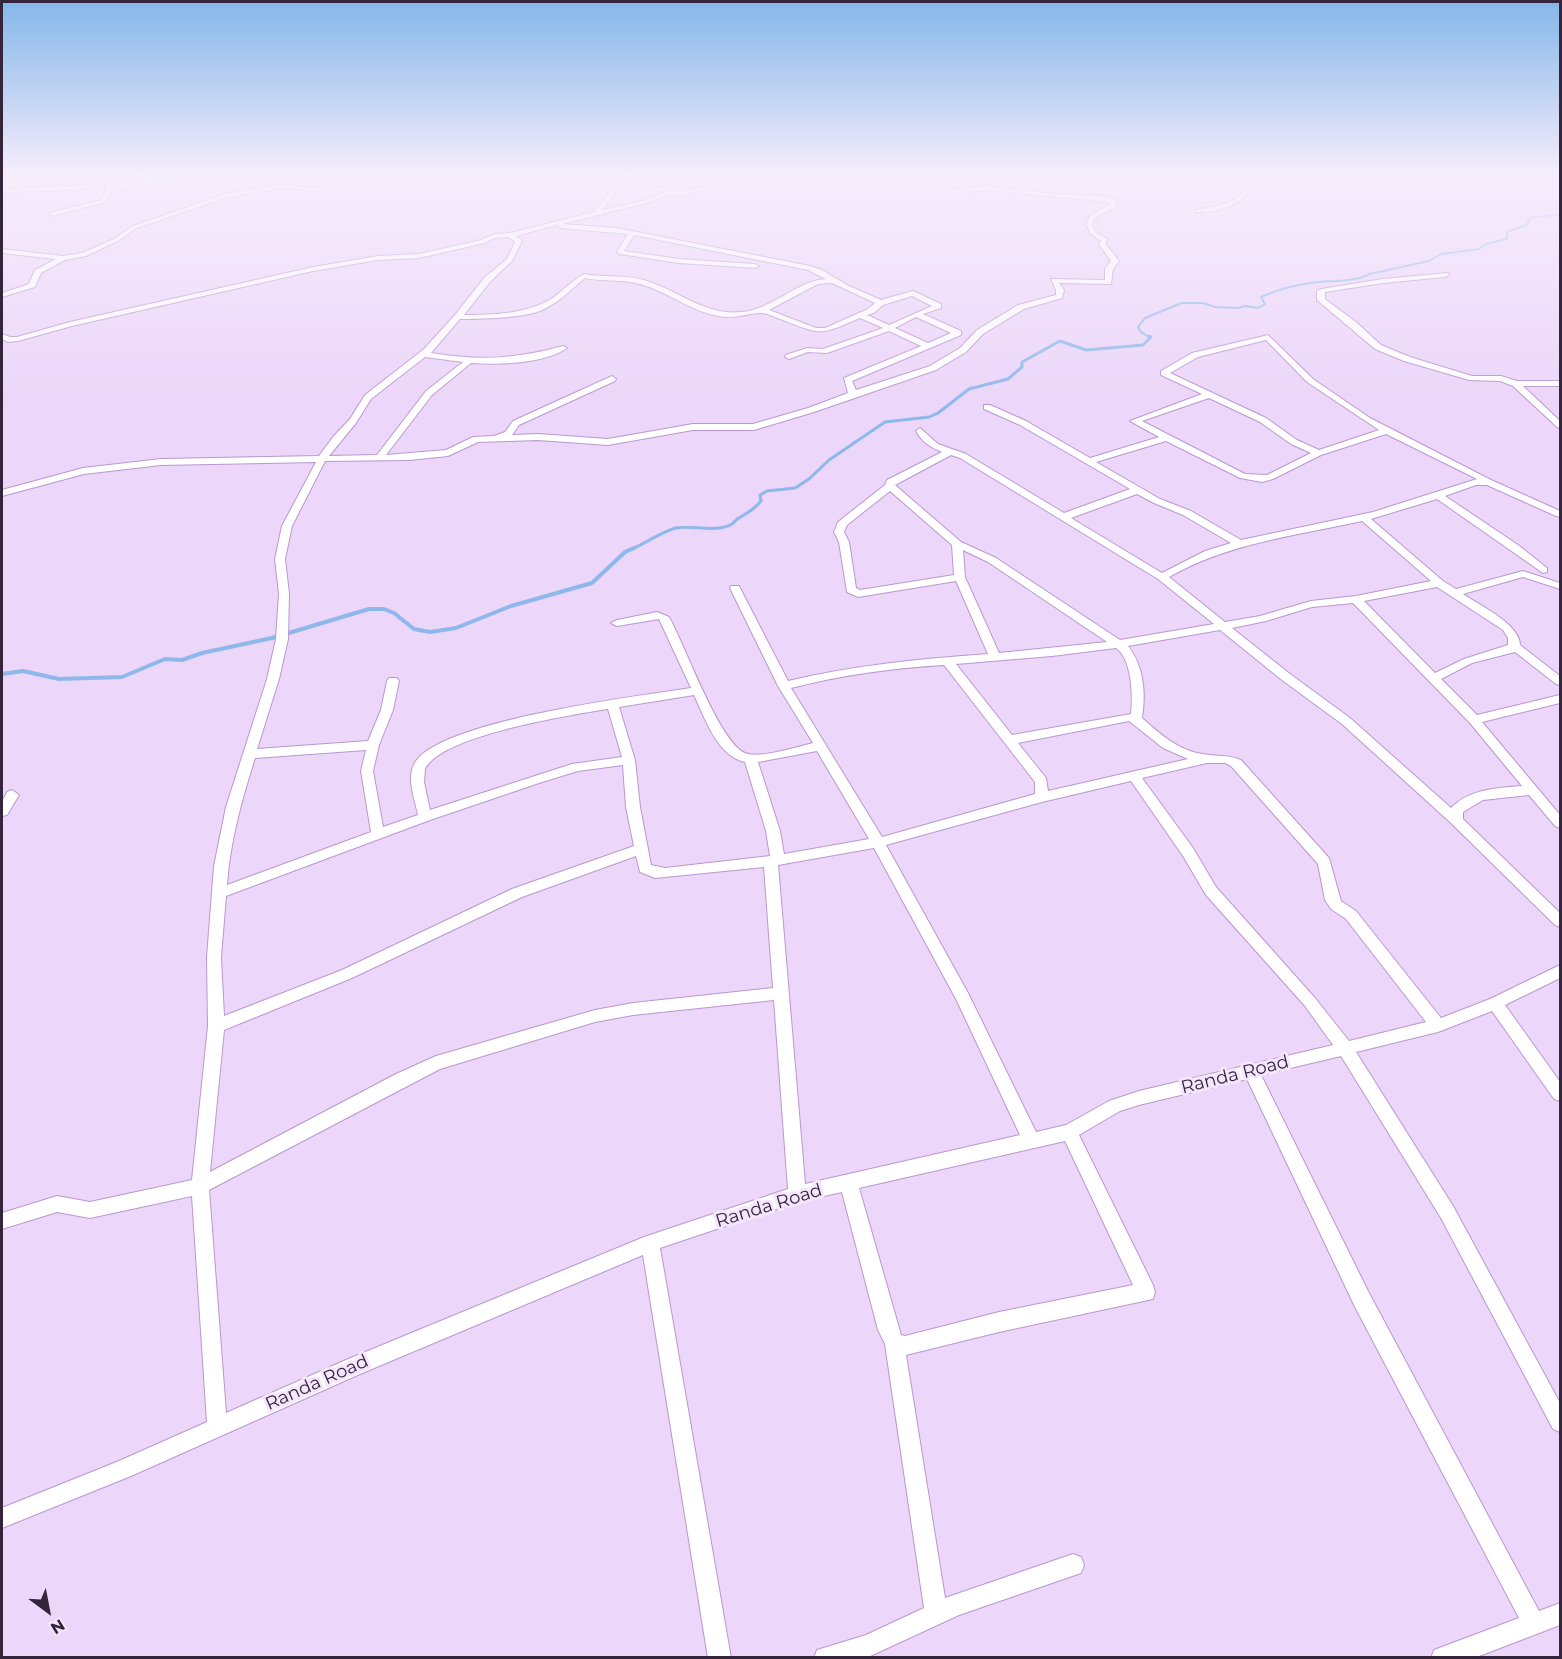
<!DOCTYPE html>
<style>
body{margin:0}
#map{position:relative;width:1562px;height:1659px;overflow:hidden;background:#ecd6f9;font-family:Montserrat,sans-serif}
canvas{display:block}
.frame{position:absolute;inset:0;border:3px solid #34253c;pointer-events:none}
.north{position:absolute;left:18px;top:1581px;width:60px;height:60px;-webkit-text-stroke:4px #f5e6fe;paint-order:stroke;rotate:148deg;font-size:16px;font-weight:700;line-height:24px;text-align:center;color:#34253c}
.north::after{content:'';display:block;margin:auto;width:21px;height:27px;background:#34253c;clip-path:polygon(50% 0,100% 100%,50% 72%,0 100%)}
</style>
<div id="map">
<canvas width="1562" height="1659"></canvas>
<div class="frame"></div>
<div class="north">N</div>
</div>
<script>
const ctx = document.querySelector('canvas').getContext('2d');
ctx.lineJoin = 'round';
function stroke(path, color, width, dash) {
  ctx.strokeStyle = color;
  ctx.lineWidth = width;
  ctx.lineCap = dash ? 'butt' : 'round';
  ctx.setLineDash(dash || []);
  ctx.stroke(path);
}
function fillPath(path, color) {
  ctx.fillStyle = color;
  ctx.fill(path, 'evenodd');
}
function label(font, color, halo, rows, align = 'center') {
  ctx.font = font + ' Montserrat,sans-serif';
  ctx.lineWidth = 6;
  ctx.setLineDash([]);
  ctx.textBaseline = 'middle';
  ctx.strokeStyle = halo;
  ctx.fillStyle = color;
  for (const [text, x, y, turn = 0] of rows) {
    ctx.save();
    ctx.translate(x, y);
    ctx.rotate((+turn || 0) * Math.PI / 180);
    ctx.textAlign = isNaN(turn) ? turn : align;
    if (halo) ctx.strokeText(text, 0, 0);
    ctx.fillText(text, 0, 0);
    ctx.restore();
  }
}
const streamFar2 = new Path2D(`
 M1374 273 1429 261 1441 254 1479 249 1486 244 1507 239V232L1527 225 1530 218 1560 214
 M1150 338 1141 332 1138 327 1145 318 1182 303H1203L1215 307 1238 308 1245 306 1258 308 1265 304 1261 297C1277 290 1294 285 1311 283 1332 280 1353 283 1372 273`);
const streamFar1 = new Path2D(`
 M630 550C644 544 663 531 676 528 693 525 717 533 732 524 735 522 736 519 739 518 748 512 754 510 761 501L760 495 767 491 795 488 809 479 829 460 885 422 929 417 938 413 969 389 1008 379 1022 367V362L1060 341 1086 350 1143 345 1151 337 1149 336`);
const stream = new Path2D(`
 M2 674 23 671 59 679 122 677 165 659 182 660 202 653 272 638 369 609H384L394 613 414 629 430 632 456 628 511 606 592 583 625 552 634 548`);
const minor = new Path2D(`
 M131 174H139L120 184 186 181 205 189 202 191 185 185 113 188 106 202 52 216 50 213 101 200 107 188 2 193V189L109 184Z
 M605 174C629 174 649 187 673 190 693 193 734 179 755 174H767L682 195 671 194 650 202 562 224 617 228 810 266 822 270 847 285 881 300 913 291 941 304V308L923 314 961 331V335L852 381 856 390 930 366 960 348 977 330 1018 305 1056 295V290L1051 279 1105 280V269L1111 261 1099 244 1101 241 1091 234 1086 224 1090 216 1111 204 1110 202 985 190 960 194 952 193 937 174H943L954 189 985 186 1054 194 1104 196 1115 200 1117 206 1095 218 1092 224 1096 232 1107 239 1106 244 1119 261 1113 269 1111 284 1059 283 1064 290 1062 298 1024 309 983 334 966 352 936 370 814 412 754 430H693L608 445 538 440 478 442 448 456 409 460 325 461 292 526 285 559 289 594 288 639 279 679 257 749 368 741 381 710 387 681 389 678H397L399 681 393 710 379 745 373 771 383 827 418 815C415 799 405 776 416 761 445 720 638 696 691 688L659 619 617 626 611 623 617 620 657 612 669 617C685 645 719 742 745 753 759 759 797 747 813 743L778 686 730 588 731 586H739L740 588 788 681C854 665 920 659 988 654L956 581 858 597 847 592 839 542 834 532 838 522 885 485 887 480 942 452C930 447 922 442 916 431L920 428 938 444 966 454 1064 513 1130 489 1020 425 984 409V405H990L1026 421 1090 458 1159 437 1130 421 1202 394 1161 375V371L1192 353 1268 335 1313 379 1370 418 1491 480 1560 511V517L1556 516 1487 485H1476L1445 496 1518 545 1547 568V572L1543 573 1437 499 1371 519 1443 581 1456 589 1523 571 1560 583V589L1523 577 1463 594C1479 605 1520 624 1520 645L1560 676V685L1556 684 1515 652 1472 663 1441 679 1477 715 1560 695V703L1482 722 1560 815V828L1555 826 1529 795 1483 800 1463 812V819L1560 913V927L1555 925 1451 823 1342 724 1282 680 1220 630 1128 646C1144 666 1146 694 1142 718 1160 734 1179 751 1203 754 1216 757 1228 754 1241 760L1329 858 1341 901 1356 911 1441 1018 1490 999 1560 965V978L1505 1005 1560 1082V1101L1554 1099 1492 1011 1438 1032 1356 1052 1453 1206 1560 1403V1432L1553 1429 1441 1218 1341 1056 1261 1075 1369 1293 1539 1611 1560 1603V1625L1474 1658H1431L1434 1650 1519 1618 1355 1307 1247 1079 1139 1105 1120 1111 1079 1135 1153 1285 1155 1292 1153 1299 999 1332 906 1355 945 1598 1073 1554 1081 1557 1084 1565 1081 1573 959 1615 868 1657 814 1658 817 1650 866 1635 924 1608 885 1344 878 1330 842 1192 797 1202 660 1248 731 1658H708L643 1255 360 1374 131 1476 2 1528V1508L119 1461 207 1422 192 1196 90 1218 57 1212 2 1229V1213L57 1196 90 1202 192 1180 208 1026 207 957 214 866 226 807 267 679 276 639 279 594 275 559 282 526 316 462 161 465 84 474 2 496V490L83 468 161 459 319 456 333 437 350 419 365 395 424 349 455 315 484 278 507 259 515 242 509 237 495 238 485 243 419 258 378 260 313 271 72 326 18 341 8 342 2 339V334L10 337H17L70 322 313 267 378 256 419 254 481 240 494 234 510 233 594 212 617 183 618 178ZM624 180 664 192 646 200 602 210ZM557 225 560 228 628 234 617 252 620 254 679 263 755 268 759 266 755 264 679 259 624 251 634 235 808 270 826 279C796 281 773 309 742 312 706 316 679 291 647 281 626 274 606 278 584 274 572 280 562 292 551 299 526 314 492 315 464 315L490 282 512 261 522 241 516 236ZM585 278C604 282 622 279 640 284 669 292 694 314 725 317 738 318 749 313 761 313 768 313 776 318 783 320 823 336 820 335 860 318L883 328 823 349 807 348 786 355 785 357 789 359 808 352 827 353 889 331 921 346 844 378 848 393 808 408 753 424H693L608 439 538 434 512 435 519 425 615 381 616 379 612 376 513 421 505 432 494 436 473 437 446 450 386 455 432 395 471 363C498 365 544 364 567 348L563 346C515 359 480 361 431 353L460 319C480 319 521 318 540 311 557 304 571 290 585 278ZM832 283 875 303 868 309 825 328H816L769 310 818 284ZM912 296 932 306 889 325 867 315 874 313 883 305ZM916 317 951 333 928 343 895 328ZM1266 340 1307 382 1379 430 1319 450 1297 440 1266 418 1170 373 1198 357ZM425 357 463 362 426 391 377 455 329 456 356 423 371 399ZM1209 398 1260 422 1291 444 1311 453 1267 475 1245 474 1142 421ZM1386 434 1477 479 1373 512 1241 540 1191 511 1160 499 1096 462 1166 441 1240 478 1262 482 1273 479 1321 455ZM951 455 960 458 1158 579 1214 624 1120 640 996 558 961 542 895 485ZM890 491 952 545 954 575 860 590 856 588 849 542 844 532 847 525ZM1137 494 1154 503 1183 515 1231 543 1205 551 1162 573 1071 518ZM1362 521 1431 581 1356 596 1311 601 1260 616 1225 622 1169 577C1228 543 1295 536 1362 521ZM963 550 988 562 1107 642 999 653 965 577ZM1437 587 1503 630 1508 638V645L1464 659 1435 673 1364 601ZM1353 603 1470 723 1522 786C1497 788 1469 789 1451 808L1350 718 1290 674 1232 628 1266 621 1312 607ZM1116 648C1132 659 1133 696 1131 714L1012 735 956 664 1052 656ZM944 665 1035 782V794L882 837 791 688C842 675 892 668 944 665ZM694 695C705 718 717 756 745 762L766 831 770 856 665 868 651 865 640 807 635 760 619 707ZM608 709 622 757 572 764 430 810 424 782 425 769C442 735 570 715 608 709ZM1129 721 1163 748 1188 759 1048 791 1046 778 1018 743ZM366 750 361 771 371 832 227 885C230 841 242 799 255 758ZM817 751 869 839 784 854 780 831 758 762ZM1207 763H1225L1231 766 1318 864 1325 900 1331 909 1346 919 1426 1022 1349 1041 1315 998 1216 887 1193 848 1142 778ZM623 765 626 807 634 846 512 889 342 970 224 1016 221 957 226 896 430 820 539 783 578 771ZM1131 781 1183 856 1206 895 1305 1006 1333 1045 1139 1091 1109 1101 1066 1125 1036 1132 968 993 886 845 1042 802ZM874 848 956 999 1020 1135 805 1184 778 865ZM636 856 640 872 655 878 764 867 773 988 633 1003 595 1010 436 1056 396 1074 210 1172 224 1030 352 978 522 897ZM774 1000 788 1189 644 1237 346 1360 226 1413 209 1190 440 1069 595 1022 633 1015ZM1065 1141 1133 1285 999 1312 905 1336 901 1335 859 1188Z
 M1228 174H1236L1252 182 1254 186C1240 205 1219 213 1196 212V210C1214 206 1241 205 1247 184Z
 M1358 174H1371L1402 182 1399 184Z
 M284 184 321 189 318 191 284 188 228 197 137 228 118 241 86 256 65 260 41 273 35 287 2 297V293L29 284 35 270 56 259 2 253V249L63 256 82 253 114 239 133 226 225 194Z
 M1448 273 1449 275 1445 277 1383 283 1325 292V299L1356 322 1381 345 1410 357 1472 376H1501L1517 381H1560V386H1523L1560 421V428L1557 427 1513 386 1500 381 1469 380 1404 361 1375 349 1317 300V291L1321 289 1383 279Z
 M12 790 19 795 7 815 2 816V802L7 792Z`);
const nearStreetnames = [
 ["Randa Road",1235,1075,-14],
 ["Randa Road",769,1206,-17],
 ["Randa Road",317,1383,-24]
];
stroke(streamFar2, '#8eb8eb', 2);
stroke(streamFar1, '#8eb8eb', 3);
stroke(stream, '#8eb8eb', 4);
stroke(minor, '#bb97cf', 2);
fillPath(minor, '#fff');
const sky = ctx.createLinearGradient(0, 0, 0, 406);
sky.addColorStop(0, '#84b6e9');
sky.addColorStop(0.43, '#f6edfc');
sky.addColorStop(1, '#f6edfc00');
ctx.fillStyle = sky;
ctx.fillRect(0, 0, 1562, 406);
label('18px', '#34253c', '#f5e6fe', nearStreetnames);
</script>
